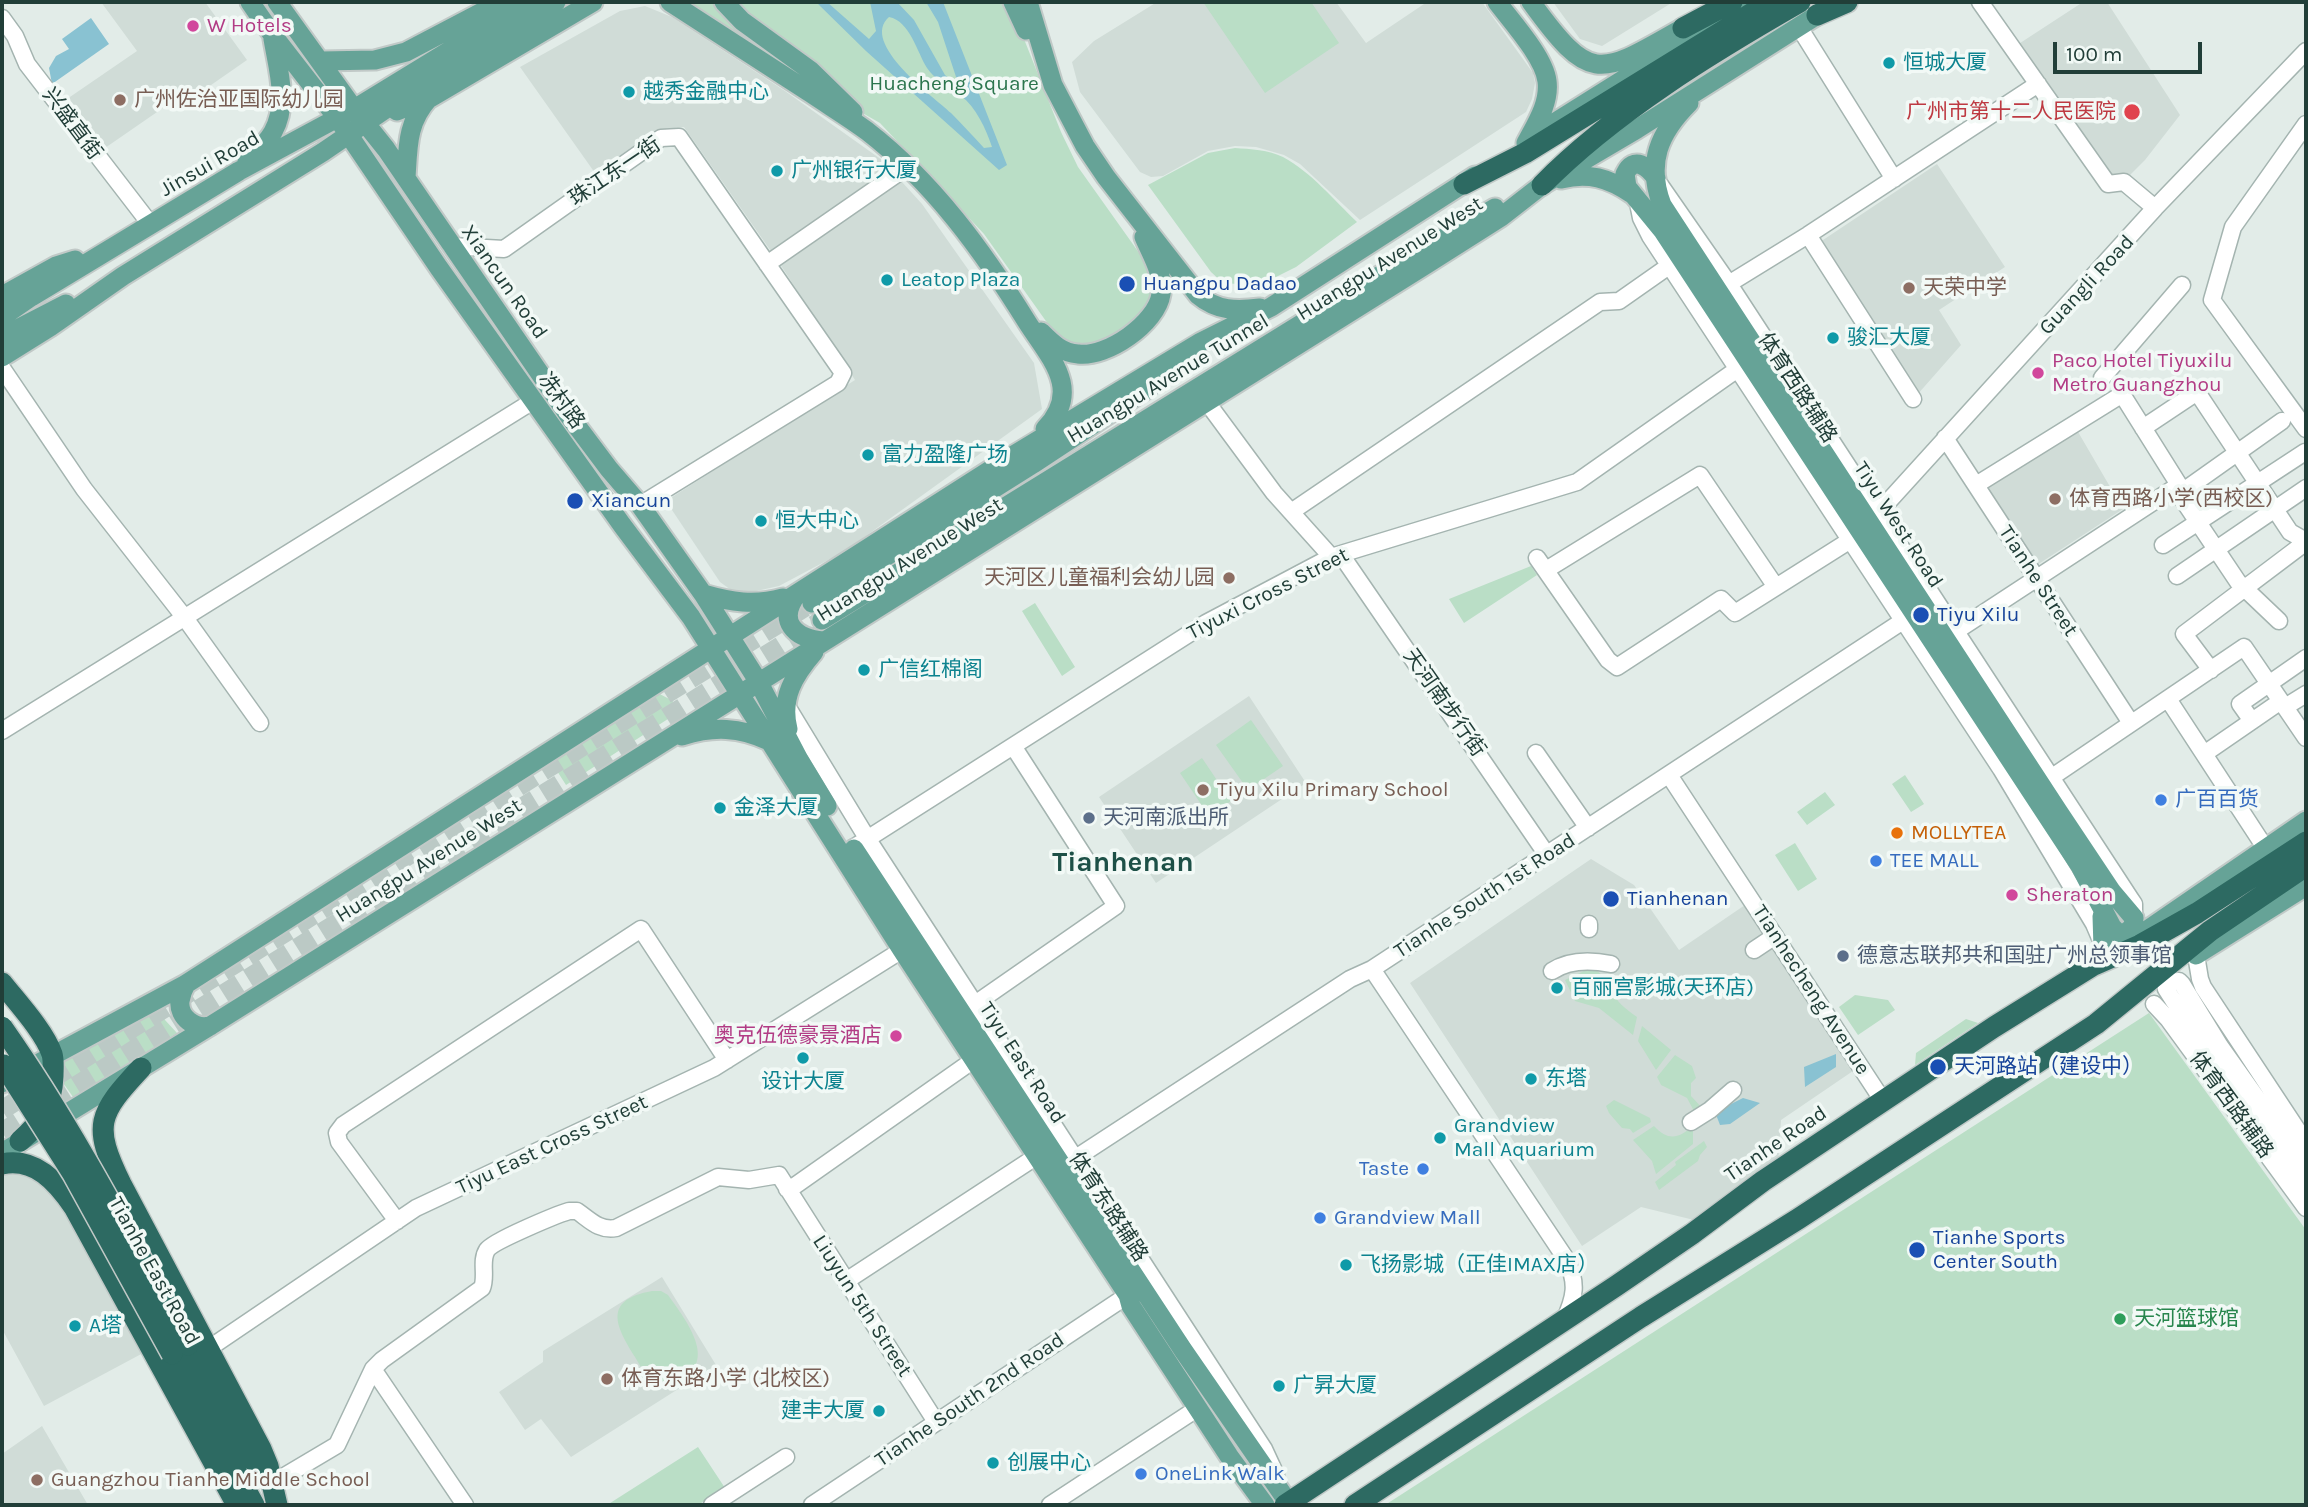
<!DOCTYPE html>
<meta charset="utf-8">
<style>
body{margin:0}
#map{position:relative;width:2308px;height:1507px;overflow:hidden;background:#e2ece8;font-family:Karla,sans-serif}
canvas{display:block}
.frame{position:absolute;inset:0;border:4px solid #213e38;pointer-events:none}
.scale{position:absolute;left:2053px;top:42px;width:149px;height:32px;box-sizing:border-box;border:4px solid #213e38;border-top:0;padding-left:9px;font-size:21px;line-height:24px;white-space:nowrap;color:#213e38;-webkit-text-stroke:5px #f2f9f6;paint-order:stroke}
</style>
<div id="map">
<canvas width="2308" height="1507"></canvas>
<div class="frame"></div>
<div class="scale">100 m</div>
</div>
<script>
const ctx = document.querySelector('canvas').getContext('2d');
ctx.lineJoin = 'round';
function fillPath(path, color) {
  ctx.fillStyle = color;
  ctx.fill(path, 'evenodd');
}
function stroke(path, color, width, dash) {
  ctx.strokeStyle = color;
  ctx.lineWidth = width;
  ctx.lineCap = dash ? 'butt' : 'round';
  ctx.setLineDash(dash || []);
  ctx.stroke(path);
}
function label(font, color, halo, rows, align = 'center') {
  ctx.font = font + ' Karla,"Noto Sans SC",sans-serif';
  ctx.lineWidth = 7;
  ctx.setLineDash([]);
  ctx.textBaseline = 'middle';
  ctx.strokeStyle = halo;
  ctx.fillStyle = color;
  for (const [text, x, y, turn = 0] of rows) {
    ctx.save();
    ctx.translate(x, y);
    ctx.rotate((+turn || 0) * Math.PI / 180);
    ctx.textAlign = isNaN(turn) ? turn : align;
    if (halo) ctx.strokeText(text, 0, 0);
    ctx.fillText(text, 0, 0);
    ctx.restore();
  }
}
const built = new Path2D(`
 M101 2H205L247 60 178 108 173 101 105 148 67 99 137 51Z
 M1157 2H1336L1366 43 1427 2H1482L1533 73 1535 83 1532 99 1526 112 1360 220 1300 164 1284 155 1256 147 1235 146 1208 151 1163 176 1151 177 1140 172 1080 92 1072 62 1094 41Z
 M1553 2H1673L1602 46 1580 39Z
 M2083 2H2107L2180 115 2145 160 2127 178 2110 180 2014 47Z
 M645 6 672 17 785 91 882 160 922 204 1034 363 1042 409 845 551 779 586 738 595 720 582 666 501 855 380 780 264 684 127 656 130 595 173 520 67 620 11Z
 M1937 164 2005 267 1939 310 1961 345 1917 395 1817 244Z
 M2074 425 2123 509 2037 565 1987 488Z
 M1249 696 1306 783 1156 883 1099 797Z
 M1591 859 1634 885 1679 950 1745 905 1853 1071 1781 1120 1778 1165 1694 1220 1641 1207 1582 1246 1410 983Z
 M23 1171 65 1202 145 1352 44 1406 2 1329V1173Z
 M662 1277 716 1365 571 1457 541 1419 525 1430 499 1392 543 1362V1351Z
 M42 1426 88 1505H2V1454Z`);
const green = new Path2D(`
 M684 2H1014L1022 34 1061 132 1078 167 1147 264C1165 297 1142 314 1118 331 1112 335 1106 341 1099 344 1084 350 1065 340 1053 331L984 234 880 123 787 70Z
 M1203 2H1311L1339 43 1265 93Z
 M1235 148C1250 149 1269 150 1283 157 1311 172 1334 200 1357 222L1296 267 1276 277 1237 284 1223 283 1211 272 1148 185 1208 153Z
 M1531 566 1537 575 1464 623 1449 599Z
 M1035 603 1075 667 1062 676 1022 611Z
 M656 692 673 701 671 717 566 785 550 760Z
 M1251 720 1283 766 1248 790 1216 745Z
 M1202 758 1231 801 1209 816 1180 773Z
 M1905 775 1924 804 1911 812 1892 784Z
 M1825 792 1835 805 1807 825 1797 812Z
 M1795 843 1817 879 1798 891 1775 855Z
 M1595 969 1611 983C1612 1000 1625 1008 1637 1017L1633 1035 1599 1008 1575 1001 1565 980 1584 971Z
 M1855 995 1888 1000 1895 1010 1858 1035 1839 1007Z
 M159 1002 165 1020 177 1033 73 1097 52 1067Z
 M2149 1013 2306 1230V1505H1385Z
 M1966 1019 1978 1023 1915 1065 1916 1053Z
 M1642 1026 1671 1050 1656 1070 1638 1041Z
 M1675 1055 1692 1066 1696 1078 1691 1083V1096L1703 1109 1694 1111 1687 1098 1661 1085 1657 1077Z
 M1614 1100 1650 1118 1651 1122 1633 1133 1630 1129 1622 1128 1609 1113 1606 1106Z
 M1654 1126C1668 1141 1678 1139 1693 1126V1144L1656 1174 1652 1161 1633 1140Z
 M1704 1141 1707 1147 1700 1155 1698 1161 1659 1190 1655 1182 1676 1165 1675 1162Z
 M652 1291H661L668 1295C682 1315 719 1360 682 1377 675 1380 664 1383 656 1380 645 1377 640 1365 635 1357 615 1325 603 1300 652 1291Z
 M698 1447 725 1488 698 1505H607Z`);
const water = new Path2D(`
 M816 2H827L869 39 876 31 870 2H897L914 20 945 75 959 86 938 22 926 2H943L1007 165 999 170 866 51ZM889 17C910 21 917 52 927 68 935 80 950 87 961 96 976 107 986 129 992 147L984 148C973 136 962 124 951 113 934 97 859 43 889 17Z
 M91 18 109 44 52 84 49 68 56 56 69 49 62 39Z
 M1836 1054V1067L1805 1087 1804 1067Z
 M1743 1098 1760 1103 1730 1124 1720 1125 1715 1112Z`);
const majorTunnel = new Path2D(`
 M2 1110 812 603
 M2 1132 822 620`);
const minor = new Path2D(`
 M1980 2 2108 184 2124 182 2155 208
 M2 18 15 36 27 64 151 225
 M1799 27 1894 179
 M2306 124 2233 227 2212 300 2306 429
 M1656 179 1729 284 2130 898 2134 904V918
 M1638 203 1641 218 1650 236 2001 769 2094 924 2100 938
 M1808 235 1913 399
 M451 246 504 249 661 138 679 137 843 373 838 383 640 505
 M767 264 907 167
 M1722 288 1808 235 2038 84
 M2 368 84 489 185 618 260 723
 M2102 378 2182 285
 M1206 401 1274 493 1327 552
 M2143 428 2197 392 2290 532 2306 541
 M1945 438 2131 723
 M1976 485 2121 395
 M1291 512 1600 302 1619 301 1676 261
 M1871 515 1887 503 2155 208 2306 51
 M2163 545 2305 452
 M1537 558 1608 660 1617 667 1721 599 1735 613 1860 534
 M1344 559 1543 849
 M1546 570 1700 475 1776 587
 M2177 576 2306 488
 M2279 621 2238 582 2179 494 2282 421
 M1947 637 2179 485 2125 399
 M2211 670 2184 634 2306 542
 M2168 699 2266 849
 M785 703 867 838 1264 1449 1276 1475
 M2285 707 2306 694
 M2252 721 2240 704 2306 658
 M2 731 533 401
 M1536 753 1588 828
 M2204 754 2281 701
 M1669 775 1883 1101
 M2052 777 2244 647 2306 738
 M853 848 1206 623 1331 557 1577 482 1749 361
 M1589 929V924
 M1754 950 1775 936
 M2196 955 2200 979 2203 987 2306 1143
 M1372 969 1566 1259C1578 1283 1575 1297 1564 1321
 M1552 971C1570 959 1591 960 1611 964
 M975 1004 1116 906 1013 746
 M2154 1004 2168 1019 2306 1208
 M1691 1122 1710 1110 1733 1090
 M1062 1167 1350 979 1372 969 1915 613
 M2306 1167 2220 1046 2182 984 2179 981 2171 982 2166 989 2173 1000 2306 1185
 M787 1189 796 1185 975 1059
 M397 1221 339 1142 337 1133 343 1125 641 929 727 1060
 M846 1281 1037 1156
 M208 1349 416 1208 714 1068 902 950
 M373 1369 465 1505
 M273 1483 337 1445 373 1369 382 1360 482 1288C487 1276 480 1261 487 1250 493 1241 556 1215 569 1211H577C590 1220 599 1231 616 1228L718 1177 749 1180 779 1175 936 1422
 M712 1505 786 1457
 M812 1505 1128 1295
 M1050 1505 1198 1408`);
const major = new Path2D(`
 M250 2 272 34 338 119 439 268 622 525 691 617 902 950 1128 1295 1131 1306 1229 1456 1265 1505
 M277 2 354 109 386 149 567 413 609 469 640 505 703 594 758 681 798 758 827 806
 M670 2C717 32 763 62 809 92 828 105 848 117 867 131 933 182 983 251 1027 322 1050 358 1083 390 1045 429
 M724 2 742 21 811 71 853 112
 M1013 2 1026 30
 M1028 2 1053 85 1085 146 1106 177 1198 295C1217 311 1236 311 1260 308
 M1497 2C1512 22 1544 57 1547 81 1550 103 1536 124 1526 143
 M1531 2C1591 85 1599 76 1683 28
 M322 61 375 60 406 52 501 2
 M397 111 430 98 593 2
 M1546 128 1747 2
 M247 161C256 152 267 143 273 132 289 103 278 69 273 39
 M406 178C408 146 407 122 429 98
 M1656 178C1648 167 1634 155 1625 174L1627 187 1663 231 2080 866 2112 927 2118 933H2125L2133 927 2134 918 2112 892 2058 811 1662 205C1646 163 1659 133 1689 103
 M1561 179C1588 172 1609 178 1632 194
 M2 296 56 266 75 260
 M2 317 31 297 239 171 354 109 529 2
 M1041 332C1052 343 1062 353 1078 354 1107 358 1157 323 1161 294 1164 274 1151 254 1144 237
 M2 337 66 304
 M2 357 50 327 123 276 323 152 418 87 556 2
 M703 594C731 602 754 606 783 598
 M797 594C777 621 794 638 823 641
 M812 603 1033 464 1148 388
 M822 620 1369 282 1495 208
 M788 729C780 698 794 675 814 652
 M682 736C713 726 740 727 769 741
 M854 849 1183 1350 1290 1505
 M2137 937 2306 821
 M2196 955 2306 886
 M2092 966 2103 948 2102 916
 M186 984C183 989 181 995 180 1001 178 1017 195 1030 210 1026
 M2 1083 186 984 1009 458 1201 342 1271 307 1475 176
 M2 1153 210 1026 1427 264 1501 217 1542 185 1637 129 1830 7`);
const highway = new Path2D(`
 M1817 15 1847 2
 M1683 28 1732 2
 M1464 184 1525 153 1770 2
 M1542 185C1614 112 1711 53 1800 2
 M2 983C17 1002 44 1031 52 1054 54 1061 53 1069 53 1076 52 1105 42 1122 20 1141
 M141 1068C98 1114 92 1125 121 1184L261 1449 268 1466 277 1505
 M2 1164C35 1157 57 1182 74 1207L237 1505
 M188 1345 252 1460
 M172 1354 254 1505
 M1285 1505 1616 1286 1692 1234 1763 1181 1994 1027 2092 966 2140 945 2197 913 2306 842
 M1355 1505 1641 1317 1798 1219 2096 1024 2210 931 2306 866`);
const highwayBridge = new Path2D(`
 M2 1027C73 1128 129 1237 188 1345
 M4 1065 73 1174 172 1354`);
const markers = [
 [193,26,7,"#d1479c"],
 [1889,63,7,"#0f9aa8"],
 [629,92,7,"#0f9aa8"],
 [120,100,7,"#8d6e63"],
 [2132,112,9,"#e0444e"],
 [777,171,7,"#0f9aa8"],
 [887,280,7,"#0f9aa8"],
 [1127,284,9,"#1a4fb4"],
 [1909,288,7,"#8d6e63"],
 [1833,338,7,"#0f9aa8"],
 [2038,373,7,"#d1479c"],
 [868,455,7,"#0f9aa8"],
 [2055,499,7,"#8d6e63"],
 [575,501,9,"#1a4fb4"],
 [761,521,7,"#0f9aa8"],
 [1229,578,7,"#8d6e63"],
 [1921,615,9,"#1a4fb4"],
 [864,670,7,"#0f9aa8"],
 [1203,790,7,"#8d6e63"],
 [2161,800,7,"#3f7fe0"],
 [720,808,7,"#0f9aa8"],
 [1089,818,7,"#5c6f8a"],
 [1897,833,7,"#e8710a"],
 [1876,861,7,"#3f7fe0"],
 [2012,895,7,"#d1479c"],
 [1611,899,9,"#1a4fb4"],
 [1843,956,7,"#5c6f8a"],
 [1557,988,7,"#0f9aa8"],
 [896,1036,7,"#d1479c"],
 [803,1058,7,"#0f9aa8"],
 [1938,1067,9,"#1a4fb4"],
 [1531,1079,7,"#0f9aa8"],
 [1440,1138,7,"#0f9aa8"],
 [1423,1169,7,"#3f7fe0"],
 [1320,1218,7,"#3f7fe0"],
 [1917,1250,9,"#1a4fb4"],
 [1346,1265,7,"#0f9aa8"],
 [2120,1319,7,"#2e9e5b"],
 [75,1326,7,"#0f9aa8"],
 [607,1379,7,"#8d6e63"],
 [1279,1386,7,"#0f9aa8"],
 [879,1411,7,"#0f9aa8"],
 [993,1463,7,"#0f9aa8"],
 [1141,1474,7,"#3f7fe0"],
 [37,1480,7,"#8d6e63"]
];
const hotelNames = [
 ["W Hotels",207,26],
 ["Paco Hotel Tiyuxilu",2052,361],
 ["Metro Guangzhou",2052,385],
 ["Sheraton",2026,895],
 ["奥克伍德豪景酒店",882,1036,"right"]
];
const cultureNames = [
 ["恒城大厦",1903,63],
 ["越秀金融中心",643,92],
 ["广州银行大厦",791,171],
 ["Leatop Plaza",901,280],
 ["骏汇大厦",1847,338],
 ["富力盈隆广场",882,455],
 ["恒大中心",775,521],
 ["广信红棉阁",878,670],
 ["金泽大厦",734,808],
 ["百丽宫影城(天环店)",1571,988],
 ["东塔",1545,1079],
 ["设计大厦",803,1082,"center"],
 ["Grandview",1454,1126],
 ["Mall Aquarium",1454,1150],
 ["飞扬影城（正佳IMAX店）",1360,1265],
 ["A塔",89,1326],
 ["广昇大厦",1293,1386],
 ["建丰大厦",865,1411,"right"],
 ["创展中心",1007,1463]
];
const parkNames = [
 ["Huacheng Square",954,84]
];
const educationNames = [
 ["广州佐治亚国际幼儿园",134,100],
 ["天荣中学",1923,288],
 ["体育西路小学(西校区)",2069,499],
 ["天河区儿童福利会幼儿园",1215,578,"right"],
 ["Tiyu Xilu Primary School",1217,790],
 ["体育东路小学 (北校区)",621,1379],
 ["Guangzhou Tianhe Middle School",51,1480]
];
const healthNames = [
 ["广州市第十二人民医院",2116,112]
];
const streetNames = [
 ["兴盛直街",72,124,53],
 ["Jinsui Road",210,164,-30],
 ["珠江东一街",615,172,-34],
 ["Huangpu Avenue West",1390,259,-32],
 ["Xiancun Road",504,282,55],
 ["Guangli Road",2087,285,-47],
 ["Huangpu Avenue Tunnel",1168,379,-31],
 ["体育西路辅路",1797,388,57],
 ["冼村路",561,401,54],
 ["Tiyu West Road",1898,525,57],
 ["Huangpu Avenue West",910,560,-32],
 ["Tianhe Street",2038,581,57],
 ["Tiyuxi Cross Street",1268,594,-27],
 ["天河南步行街",1444,703,55],
 ["Huangpu Avenue West",429,861,-32],
 ["Tianhe South 1st Road",1485,896,-33],
 ["Tianhecheng Avenue",1811,990,57],
 ["Tiyu East Road",1022,1063,57],
 ["体育西路辅路",2231,1105,54],
 ["Tianhe Road",1776,1144,-34],
 ["Tiyu East Cross Street",552,1145,-25],
 ["体育东路辅路",1108,1207,57],
 ["Tianhe East Road",154,1271,61],
 ["Liuyun 5th Street",862,1306,57],
 ["Tianhe South 2nd Road",970,1400,-34]
];
const transitNames = [
 ["Huangpu Dadao",1143,284],
 ["Xiancun",591,501],
 ["Tiyu Xilu",1937,615],
 ["Tianhenan",1627,899],
 ["天河路站（建设中）",1954,1067],
 ["Tianhe Sports",1933,1238],
 ["Center South",1933,1262]
];
const shopNames = [
 ["广百百货",2175,800],
 ["TEE MALL",1890,861],
 ["Taste",1409,1169,"right"],
 ["Grandview Mall",1334,1218],
 ["OneLink Walk",1155,1474]
];
const serviceNames = [
 ["天河南派出所",1103,818],
 ["德意志联邦共和国驻广州总领事馆",1857,956]
];
const foodNames = [
 ["MOLLYTEA",1911,833]
];
const leisureNames = [
 ["天河篮球馆",2134,1319]
];
const districtNames = [
 ["Tianhenan",1123,863]
];
fillPath(built, '#d0dcd7');
fillPath(green, '#badec6');
fillPath(water, '#89c2d2');
stroke(majorTunnel, '#bbc9c5', 19, [19, 10]);
stroke(minor, '#a4b4b0', 19);
stroke(major, '#c1c9c7', 23);
stroke(highway, '#c1c9c7', 24);
stroke(minor, '#fff', 16);
stroke(major, '#66a397', 19);
stroke(highway, '#2d6a62', 21);
stroke(highwayBridge, '#c1c9c7', 24, []);
stroke(highwayBridge, '#2d6a62', 21);
for (const [x, y, r, color] of markers) {
  const dot = new Path2D();
  dot.arc(x, y, r, 0, 2 * Math.PI);
  ctx.fillStyle = color;
  ctx.fill(dot);
  stroke(dot, '#f2f9f6', 2.5);
}
label('21px', '#b23c85', '#f2f9f6', hotelNames, 'left');
label('21px', '#0d838f', '#f2f9f6', cultureNames, 'left');
label('21px', '#2b754d', '#f2f9f6', parkNames);
label('21px', '#785e54', '#f2f9f6', educationNames, 'left');
label('21px', '#be3a42', '#f2f9f6', healthNames, 'right');
label('21px', '#213e38', '#f2f9f6', streetNames);
label('21px', '#164399', '#f2f9f6', transitNames, 'left');
label('21px', '#366cbe', '#f2f9f6', shopNames, 'left');
label('21px', '#4e5e75', '#f2f9f6', serviceNames, 'left');
label('21px', '#c56008', '#f2f9f6', foodNames, 'left');
label('21px', '#27864d', '#f2f9f6', leisureNames, 'left');
label('bold 28px', '#1d5047', '#f2f9f6', districtNames);
</script>
